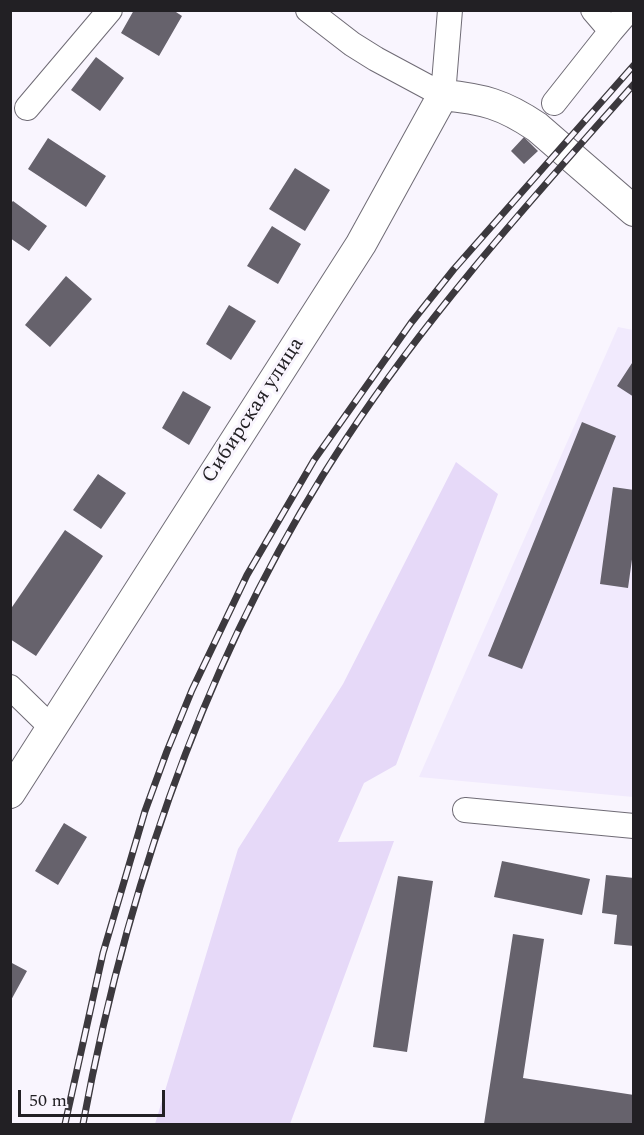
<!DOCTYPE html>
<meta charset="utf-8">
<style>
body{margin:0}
#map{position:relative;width:644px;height:1135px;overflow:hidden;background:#f9f5fe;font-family:Spectral,serif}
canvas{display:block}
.frame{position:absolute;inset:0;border:12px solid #222024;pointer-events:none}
.scale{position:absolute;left:18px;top:1090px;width:147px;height:27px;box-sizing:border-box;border:3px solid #222024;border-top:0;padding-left:8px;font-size:18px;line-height:21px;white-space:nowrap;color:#222024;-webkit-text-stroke:4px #f9f5fe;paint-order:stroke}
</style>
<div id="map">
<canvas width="644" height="1135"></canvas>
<div class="frame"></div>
<div class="scale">50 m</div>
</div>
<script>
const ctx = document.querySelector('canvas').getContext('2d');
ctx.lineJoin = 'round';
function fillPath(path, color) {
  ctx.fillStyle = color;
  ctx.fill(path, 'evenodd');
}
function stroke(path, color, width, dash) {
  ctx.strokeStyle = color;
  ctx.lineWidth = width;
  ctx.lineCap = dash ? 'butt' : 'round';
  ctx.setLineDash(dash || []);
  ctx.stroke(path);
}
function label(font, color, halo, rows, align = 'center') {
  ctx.font = font + ' Spectral,serif';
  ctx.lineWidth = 6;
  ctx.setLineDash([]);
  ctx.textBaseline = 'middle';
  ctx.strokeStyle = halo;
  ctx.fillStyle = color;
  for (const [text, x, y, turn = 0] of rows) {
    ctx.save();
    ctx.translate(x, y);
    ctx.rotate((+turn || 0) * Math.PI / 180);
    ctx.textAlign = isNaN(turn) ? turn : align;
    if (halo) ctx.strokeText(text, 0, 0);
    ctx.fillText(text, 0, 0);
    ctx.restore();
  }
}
const built = new Path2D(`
 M618 327 633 330V797L419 777Z`);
const green = new Path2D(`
 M456 462 498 494 396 765 364 783 338 842 394 841 290 1124H155L238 849 343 684Z`);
const building = new Path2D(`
 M134 10H173L182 16 159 56 121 33Z
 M96 57 124 78 100 111 71 90Z
 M524 137 538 151 524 164 511 151Z
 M48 138 106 176 86 207 28 169Z
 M295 168 330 190 305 231 269 209Z
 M13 201 47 226 29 251 10 238V204Z
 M272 226 301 244 278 284 247 266Z
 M66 276 92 299 50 347 25 325Z
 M229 305 256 321 231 360 206 344Z
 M634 360V397L617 386Z
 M183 391 211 407 189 445 162 428Z
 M582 422 616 436 522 669 488 656Z
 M98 474 126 493 101 529 73 510Z
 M613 487 634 490V545L628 588 600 584Z
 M65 530 103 556 36 656 10 639V610Z
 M64 823 87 837 58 885 35 871Z
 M502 861 590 879 582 915 494 897Z
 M606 875 634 878V946L614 944 617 915 602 913Z
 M398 876 433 881 407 1052 373 1047Z
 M513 934 544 939 523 1078 634 1095V1124H484Z
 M10 962 27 971 10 1002Z`);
const minor = new Path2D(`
 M308 10 352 44 376 59 443 95 450 10
 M611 31 629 10
 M554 103 611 31 593 10
 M27 108 110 10
 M10 687 51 727
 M465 810 634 826`);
const major = new Path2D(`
 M10 793 361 244 443 95C483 99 503 104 537 127L634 211`);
const rail = new Path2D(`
 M65 1124 103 953 145 811 167 751 192 690 247 575 314 460 411 323 454 269 634 65
 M83 1124C128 880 209 647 346 439 430 311 533 198 634 84`);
const streetNames = [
 ["Сибирская улица",254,411,-57]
];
fillPath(built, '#f1eafd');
fillPath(green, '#e6d9f8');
fillPath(building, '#66626c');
stroke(minor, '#6f6b75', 26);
stroke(major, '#6f6b75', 32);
stroke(minor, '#fff', 24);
stroke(major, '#fff', 30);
stroke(rail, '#3c393e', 7);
stroke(rail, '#f9f5fe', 4.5, [14]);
label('21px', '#222024', '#f9f5fe', streetNames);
</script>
